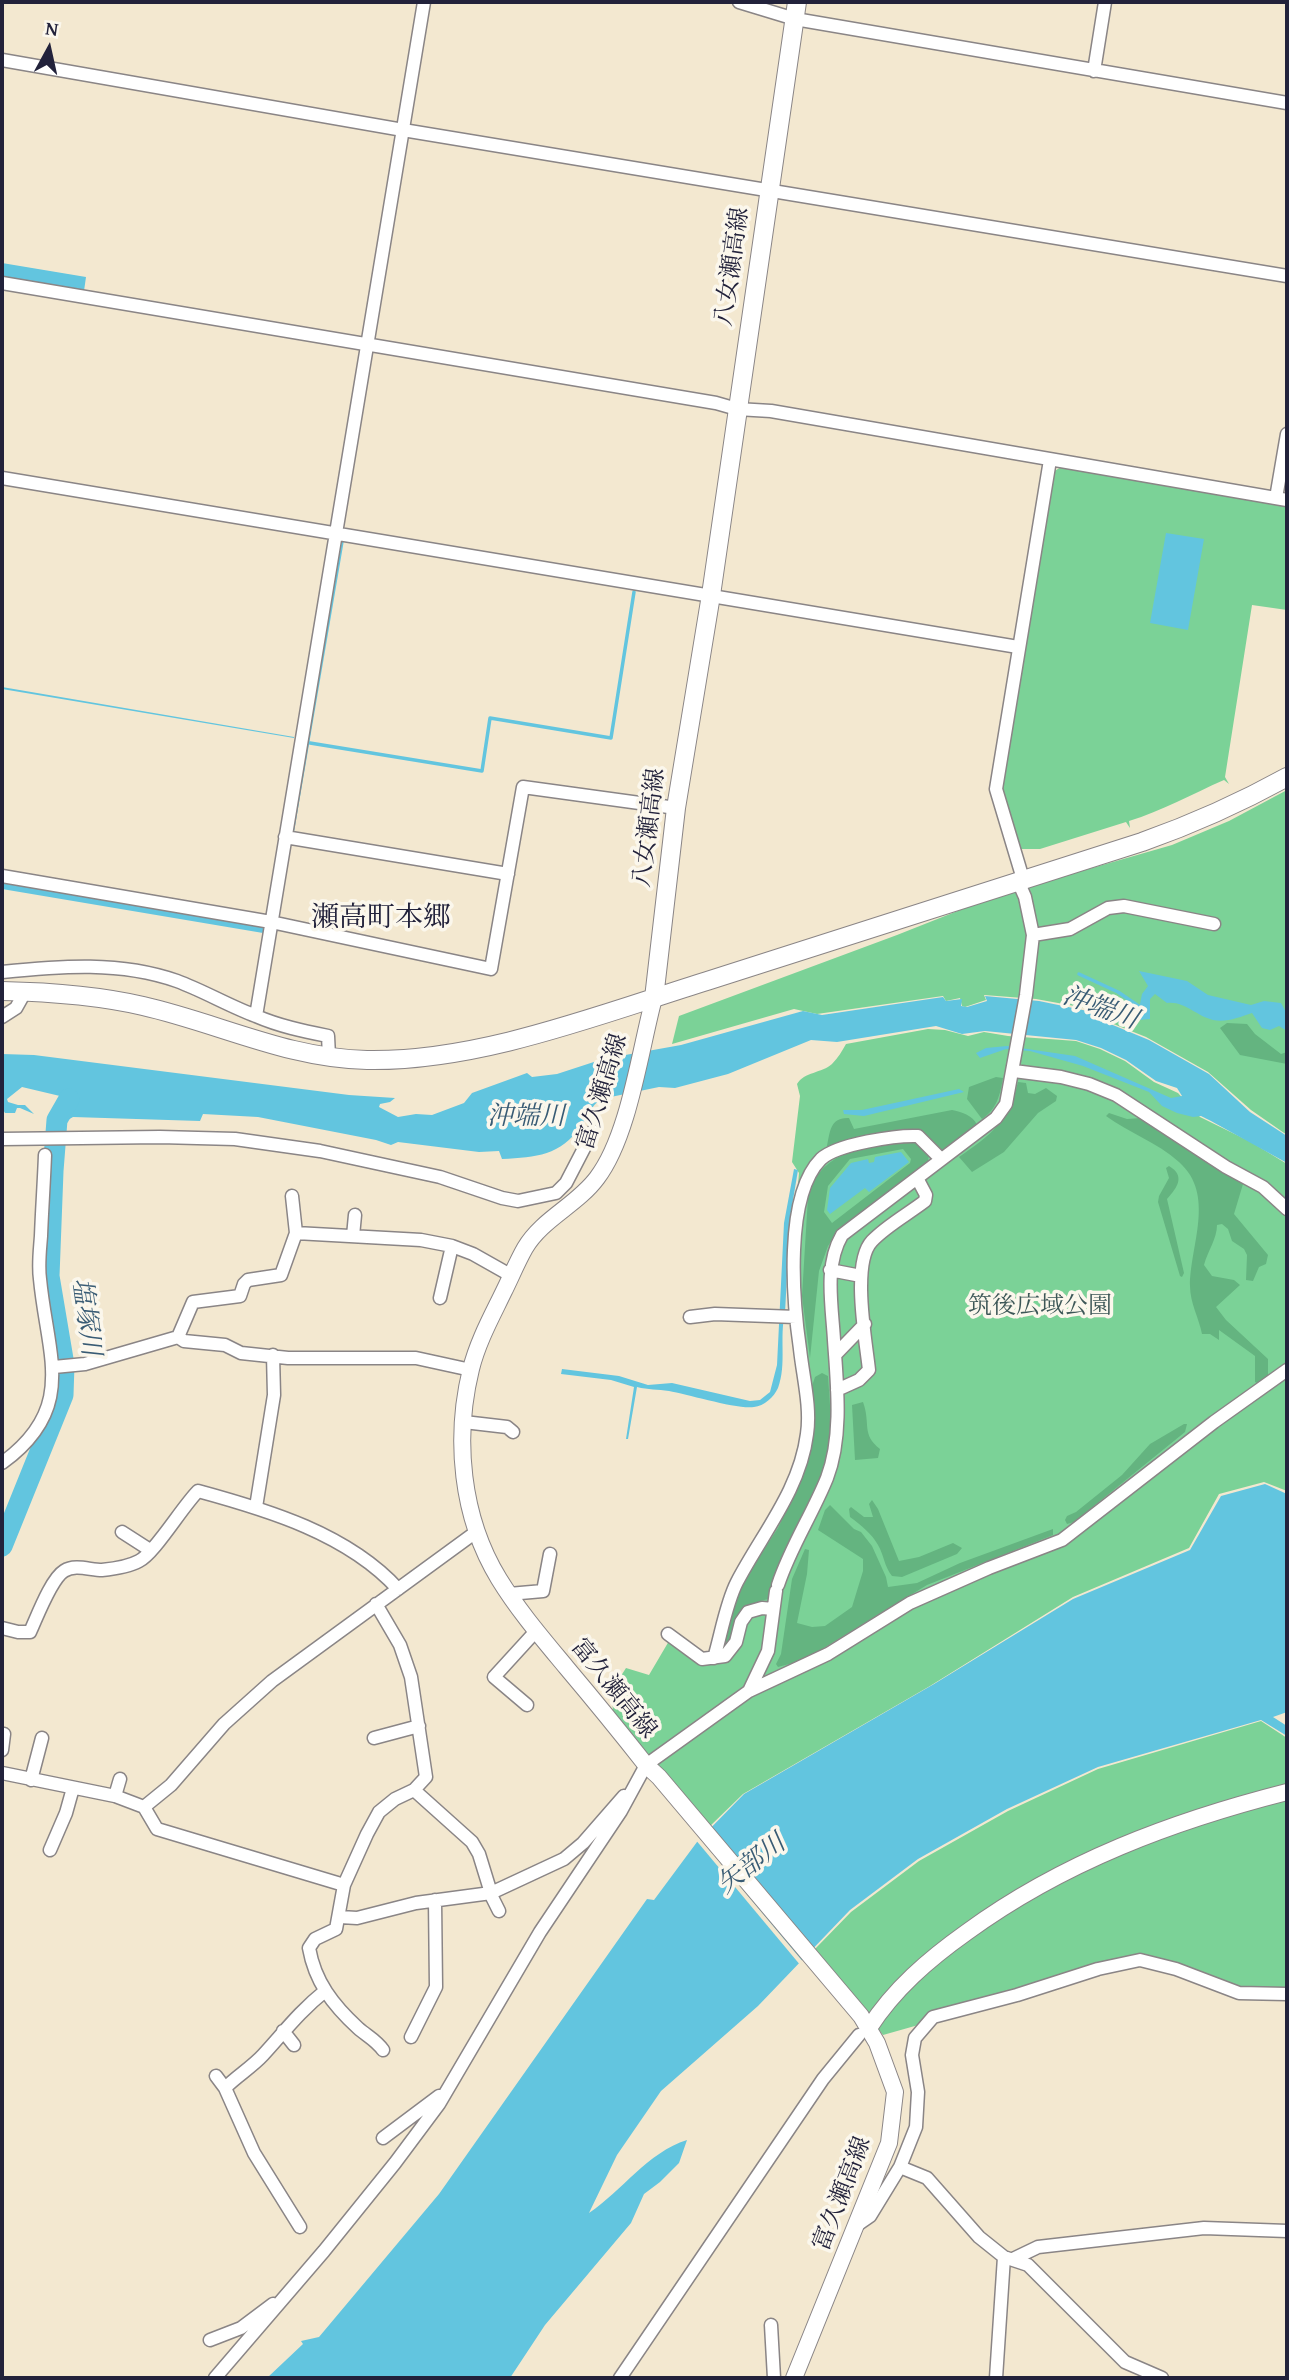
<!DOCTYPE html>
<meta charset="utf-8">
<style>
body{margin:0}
#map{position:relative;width:1289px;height:2380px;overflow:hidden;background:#f3e8d0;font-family:"Gentium Book Plus",serif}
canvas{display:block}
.frame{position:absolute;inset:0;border:4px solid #22223b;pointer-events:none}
.north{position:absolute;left:14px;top:14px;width:70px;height:70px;-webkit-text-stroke:5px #fbf7ec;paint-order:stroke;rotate:8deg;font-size:19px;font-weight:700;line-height:28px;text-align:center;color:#22223b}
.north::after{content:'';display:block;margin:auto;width:24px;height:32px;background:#22223b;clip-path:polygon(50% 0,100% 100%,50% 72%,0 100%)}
</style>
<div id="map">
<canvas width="1289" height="2380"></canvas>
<div class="frame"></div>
<div class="north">N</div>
</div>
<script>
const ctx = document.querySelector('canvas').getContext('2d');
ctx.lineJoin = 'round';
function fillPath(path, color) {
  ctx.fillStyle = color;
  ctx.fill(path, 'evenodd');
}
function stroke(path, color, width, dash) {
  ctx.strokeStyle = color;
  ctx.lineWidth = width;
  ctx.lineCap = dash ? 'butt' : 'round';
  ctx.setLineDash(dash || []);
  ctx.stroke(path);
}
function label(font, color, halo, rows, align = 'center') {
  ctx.font = font + ' "Gentium Book Plus","Noto Serif JP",serif';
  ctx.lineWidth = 7;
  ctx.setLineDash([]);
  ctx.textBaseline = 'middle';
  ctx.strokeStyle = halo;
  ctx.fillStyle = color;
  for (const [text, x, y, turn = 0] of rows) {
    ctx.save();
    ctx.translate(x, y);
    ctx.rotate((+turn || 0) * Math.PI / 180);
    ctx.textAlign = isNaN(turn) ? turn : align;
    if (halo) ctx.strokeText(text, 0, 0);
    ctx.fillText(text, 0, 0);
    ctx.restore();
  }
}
const green = new Path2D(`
 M1061 467 1270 502 1271 505 1280 503 1287 504V610L1252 605 1225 777 1229 784 1224 780C1192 794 1162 811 1129 821L1130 828 1126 822 1040 849H1020L1001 786 1053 472Z
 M1287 790V1135L1251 1110 1208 1072 1146 1037 1111 1023 1102 1011 1036 999 984 995 986 1000 965 1007 962 1006 960 998 946 1001 943 996 817 1014 794 1009 672 1044 679 1016 897 935 998 895 1172 845 1229 821Z
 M928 1029 945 1030 968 1036 984 1032 1008 1036 1076 1041 1100 1049 1125 1061 1154 1082 1178 1093 1200 1117 1251 1142 1287 1164V1491L1264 1482 1219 1494 1189 1548 1073 1597 930 1686 743 1794 707 1829 613 1715 612 1690 626 1668 649 1675 669 1641 710 1655C745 1578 794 1496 804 1411L795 1219 799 1173 792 1162 800 1096 797 1084C804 1072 822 1073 832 1064 838 1058 842 1051 846 1044Z
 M1261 1721 1287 1738V1999L1134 1964 883 2035 815 1949 851 1912 919 1861 1008 1811 1098 1769Z`);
const forest = new Path2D(`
 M1227 1023 1247 1024 1255 1034 1281 1054 1287 1052V1064L1240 1055 1220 1028Z
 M996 1077 1003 1078C1000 1095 997 1109 982 1119L967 1099 969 1087Z
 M1018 1082 1026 1083 1028 1093 1035 1094 1046 1088 1057 1096 1056 1101 1038 1113 1004 1152 972 1172 959 1157C991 1135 1009 1121 1018 1082Z
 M952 1110C961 1112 973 1115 977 1125L943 1151 927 1135 919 1131 829 1149 827 1146C830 1132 830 1117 849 1118L854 1129Z
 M1109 1113 1127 1119 1141 1118 1243 1184 1234 1214 1268 1255 1266 1264 1259 1267 1253 1281 1246 1280 1247 1255 1244 1249 1232 1241 1228 1229 1222 1224 1217 1225C1217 1239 1208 1250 1204 1265L1212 1276 1234 1280 1240 1285 1216 1307 1226 1320 1268 1359V1377L1259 1384 1255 1382V1356L1219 1330V1340L1210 1334H1202C1199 1318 1190 1303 1190 1286 1190 1245 1216 1195 1179 1162 1157 1142 1129 1133 1106 1116Z
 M917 1141 929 1155 928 1161 839 1230 828 1246 819 1271 810 1358 802 1296 808 1197C820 1147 875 1144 917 1141ZM903 1149 911 1159 910 1163 832 1223 824 1212 828 1186 850 1159Z
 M1169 1166C1186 1176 1177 1188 1167 1199L1184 1273 1182 1277 1180 1276 1158 1202 1159 1196 1169 1178 1166 1168Z
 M822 1373 828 1376 832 1435 827 1456 819 1481 782 1556 769 1599C725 1608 746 1623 727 1646L723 1643 729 1619 746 1577 778 1528 802 1477 814 1413 812 1386 815 1377Z
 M863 1402C871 1424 861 1434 880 1449L878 1458 855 1460 852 1405Z
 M1184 1424H1187L1185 1432 1074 1522 1067 1524 1065 1520 1067 1516 1076 1512 1122 1475 1150 1444Z
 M872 1500 878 1509 899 1561 919 1557 953 1543 962 1548 957 1554 902 1577 892 1576C884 1566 884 1555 878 1545 872 1534 861 1525 850 1517L849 1509 851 1507 864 1517H873L869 1504Z
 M830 1505 854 1529 861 1532 872 1546 886 1577 888 1587 917 1583 960 1563 1053 1529V1535L927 1585 804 1660 778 1667 776 1664 781 1654 792 1579 805 1549 809 1550 807 1574 797 1623 812 1627 825 1626 852 1607 863 1571V1559L818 1530 825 1510Z`);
const water = new Path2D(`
 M2 263 86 277 84 291 2 277Z
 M1166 533 1204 539 1188 630 1150 623Z
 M342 540H344L294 832 292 831Z
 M2 687 294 737V738L2 689Z
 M2 883 263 927V933L2 889Z
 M1139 971 1187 981 1208 995 1251 1005 1264 1001 1281 1003 1287 1014V1031L1279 1026 1270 1030 1262 1028 1252 1013C1240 1017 1226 1023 1213 1020 1196 1016 1185 1001 1167 1003L1155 994 1150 999V1019L1108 1023 1149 1040 1209 1074 1250 1112 1287 1136V1163L1211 1121 1201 1116 1193 1117 1177 1113 1162 1106 1149 1092 1083 1066 1030 1051 1006 1049 980 1058 976 1053 986 1048 1007 1046 1075 1056 1171 1098 1182 1096 1177 1088 1156 1081 1126 1060 1101 1048 1076 1040 985 1031 962 1034 936 1026 837 1042 811 1040 728 1074 675 1088 659 1087 601 1099C591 1106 588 1116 581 1126 560 1156 537 1157 502 1159L499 1151 479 1152 398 1142 391 1145 376 1140 258 1117 203 1114 200 1121 73 1117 61 1124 50 1123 60 1105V1096L22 1087 7 1099 8 1102 18 1105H25L34 1114 20 1108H17L15 1113H5L2 1108V1054L34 1055 349 1095 395 1098 390 1102 380 1104 379 1107 398 1117 416 1114 432 1115 464 1103 472 1093 527 1073 532 1077 557 1074 603 1059 681 1045 803 1011 822 1015 943 997 946 1001 962 999 961 1006 967 1007 987 1001 985 996 1039 1001 1102 1014 1139 1009 1142 994 1148 986Z
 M959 1089 964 1092 864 1116 844 1114 843 1110H862Z
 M901 1152 909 1162 869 1192 865 1188 830 1214 827 1210 830 1188 851 1163 868 1159 869 1163 874 1162 875 1157Z
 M794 1169 798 1170 790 1218 785 1313C779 1337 787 1364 778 1388 774 1397 764 1406 754 1407 739 1410 687 1394 669 1391 658 1389 648 1390 637 1387L628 1439H626L634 1387 611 1380 561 1374 562 1369 619 1376 648 1385 672 1383 750 1401 760 1400 770 1392 777 1365 784 1223Z
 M1265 1484 1287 1494V1712L1273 1717 1287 1726V1736L1261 1720 1098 1767 1007 1809 918 1859 850 1910 758 2006 661 2091 617 2155 589 2213C622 2191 648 2152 687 2140L679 2163 660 2182 644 2194 631 2223 545 2325 510 2378H267L303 2344 301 2341 319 2337 439 2194 647 1899 654 1900 697 1842 744 1794 934 1684 1073 1599 1190 1550 1221 1496Z`);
const pier = new Path2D(`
 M698 1836 804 1963 801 1966 695 1839Z`);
const stream = new Path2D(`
 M310 743 482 771 490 718 611 738 634 592
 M1079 974 1118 992 1140 1007`);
const river = new Path2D(`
 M2 1546 63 1395 64 1365 49 1276 53 1171 57 1120 69 1099`);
const street = new Path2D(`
 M739 2 795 19 1287 103
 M2 60 403 130 1287 276
 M1094 71 1105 2
 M2 283 716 403 737 409 771 411 1287 500
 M2 478 1018 647
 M1276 498 1287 434
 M285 837 508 874
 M2 876 271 922 491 969 523 787 676 808
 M1023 879 996 789 1050 460
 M1033 935 1070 929 1108 908 1124 906 1214 924
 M2 972C61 966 120 961 177 981 204 991 229 1006 256 1016 279 1026 303 1031 328 1036L329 1056
 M256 1016 424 2
 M2 1017 16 1008 25 992
 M1014 1071 1061 1077 1089 1084 1116 1095 1226 1167 1263 1187 1287 1209
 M2 1139 160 1137 235 1139 320 1151 440 1177 502 1198 518 1201 556 1193 566 1183 593 1131
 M296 1233 421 1240 452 1246 473 1254 512 1276
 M353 1236 355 1215
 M830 1270 861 1276
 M440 1298 452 1246
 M690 1317 715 1314 796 1317
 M178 1337 193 1302 240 1296 244 1284 248 1280 281 1275 296 1233 292 1196
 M835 1355 865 1324
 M54 1367 85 1364 178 1337 184 1341 225 1345 241 1353 288 1358H416L471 1370
 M837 1390 859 1380 869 1370C866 1341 851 1263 872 1241 886 1226 908 1214 925 1201L926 1195 917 1178
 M464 1422 507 1427 513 1432
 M2 1463C78 1408 47 1355 40 1279 38 1265 40 1250 41 1236 42 1209 44 1182 45 1155
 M256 1507 274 1395 273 1355
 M122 1532 150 1550
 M778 1585C790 1548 812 1515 827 1478 843 1436 837 1384 834 1340 832 1305 824 1266 842 1235L996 1118 1006 1104 1026 995 1033 935 1025 897 1018 881
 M509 1594 543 1591 550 1554
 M376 1604 400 1645 411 1677 426 1777 414 1790 395 1799 379 1812 367 1834 344 1885 336 1929 315 1939 309 1948C315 1982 333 2005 358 2028 367 2036 376 2040 383 2050
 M2 1628 18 1632H30C37 1617 51 1579 64 1571 75 1564 90 1570 102 1570 112 1569 130 1566 139 1561 154 1554 182 1507 198 1491 268 1510 348 1534 398 1589
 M668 1634 702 1659 725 1656 736 1642 741 1622 748 1612 762 1608 773 1609
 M714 1658C721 1635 726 1603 737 1582 762 1534 800 1490 807 1434 811 1407 803 1377 800 1349 793 1301 784 1196 821 1159 837 1144 897 1135 918 1136L941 1159
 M749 1691 768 1651 776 1591
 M527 1705 494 1677 536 1631
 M374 1738 419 1726
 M2 1750 4 1734
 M2 1773 115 1796 144 1807 157 1829 344 1885
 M31 1780 42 1738
 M414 1790 472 1842 479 1854 491 1893
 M115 1796 120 1779
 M144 1807 171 1785 224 1724 272 1681 476 1532
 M50 1850 66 1813 73 1788
 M490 1893 499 1911
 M340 1917 357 1918 416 1903 491 1893 564 1859 583 1843 624 1796
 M283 2031 294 2045
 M411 2037 436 1987 435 1900
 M216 2076 225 2088 254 2153 300 2227
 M225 2088C237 2076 252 2067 263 2055 285 2031 299 2012 325 1991
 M383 2138 439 2096
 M900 2167 927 2178 979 2237 1004 2257 1028 2265 1125 2362 1162 2378
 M857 2225 870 2216 900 2167 916 2127 918 2092 912 2055 915 2038 933 2017 1017 1995 1098 1969 1140 1960 1176 1969 1239 1993 1287 1994
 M1013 2259 1038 2247 1204 2228 1287 2231
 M771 2325 774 2378
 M210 2340 241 2328 273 2304
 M215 2378 324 2251 395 2163 439 2104 540 1932 621 1811 646 1765 749 1691 828 1654 910 1603 989 1568 1062 1540 1214 1422 1287 1370
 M620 2378 823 2079 859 2035
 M996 2378 1004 2257`);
const secondary = new Path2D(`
 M654 998C640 1050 629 1136 597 1178 577 1205 542 1219 525 1248 517 1262 511 1277 504 1291 492 1316 478 1341 471 1369 454 1438 461 1517 499 1579 518 1610 542 1638 566 1667 593 1699 620 1732 646 1765L659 1777 861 2016 877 2043 895 2092 889 2143 794 2378
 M869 2028C894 1989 929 1959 967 1932 1063 1862 1173 1821 1287 1792`);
const primary = new Path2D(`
 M2 991C50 992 96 995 143 1006 218 1023 289 1059 367 1060 479 1062 601 1014 707 981 852 934 997 887 1142 842 1193 824 1240 803 1287 777
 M654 998 676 808 711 595 797 2`);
const streetNames = [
 ["八女瀬高線",733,267,-82],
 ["八女瀬高線",650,828,-83],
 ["富久瀬高線",603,1092,-73],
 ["富久瀬高線",613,1689,51],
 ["富久瀬高線",843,2194,-69]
];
const parkNames = [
 ["筑後広域公園",1040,1307]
];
const waterNames = [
 ["沖端川",1100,1009,20],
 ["沖端川",526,1117],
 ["塩塚川",85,1317,82],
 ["矢部川",752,1865,-38]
];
const quarterNames = [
 ["瀬高町本郷",381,919]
];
fillPath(green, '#7bd297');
fillPath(forest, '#64b480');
fillPath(water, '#62c5df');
fillPath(pier, '#f3e8d0');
stroke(stream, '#62c5df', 3.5);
stroke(river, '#62c5df', 21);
stroke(street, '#8a8586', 15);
stroke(secondary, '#8a8586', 18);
stroke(primary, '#8a8586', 20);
stroke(street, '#fff', 12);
stroke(secondary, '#fff', 16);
stroke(primary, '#fff', 18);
label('24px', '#22223b', '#fbf7ec', streetNames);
label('24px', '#3d5757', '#fbf7ec', parkNames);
label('italic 26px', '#385b74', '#fbf7ec', waterNames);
label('28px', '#22223b', '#fbf7ec', quarterNames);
</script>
